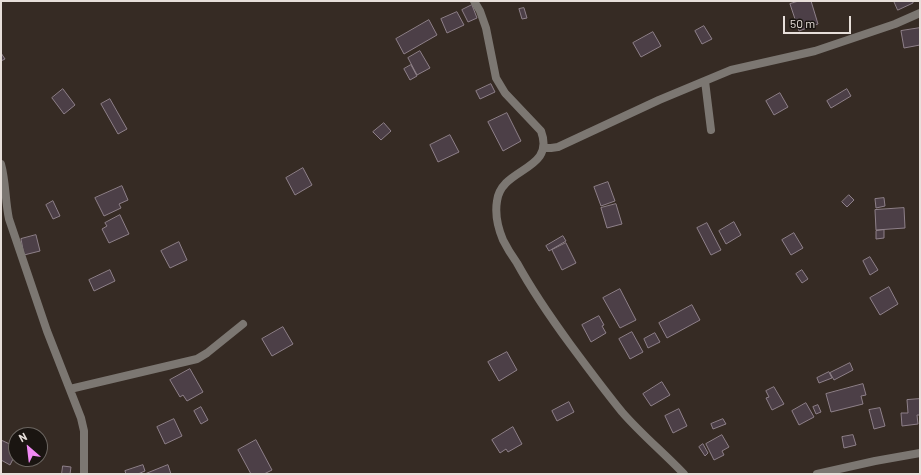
<!DOCTYPE html>
<style>
body{margin:0}
#map{position:relative;width:921px;height:475px;overflow:hidden;background:#362b24;font-family:Barlow,sans-serif}
canvas{display:block}
.frame{position:absolute;inset:0;border:2px solid #e7dfda;pointer-events:none}
.north{position:absolute;left:8px;top:427px;width:40px;height:40px;box-sizing:border-box;background:#1a1511;border:1px solid #6c6661;border-radius:50%;rotate:332deg;font-size:11px;font-weight:700;line-height:16px;text-align:center;color:#e7dfda}
.north::after{content:'';display:block;margin:auto;width:14px;height:18px;background:#f18af4;clip-path:polygon(50% 0,100% 100%,50% 72%,0 100%)}
.scale{position:absolute;left:783px;top:16px;width:68px;height:18px;box-sizing:border-box;border:2px solid #e7dfda;border-top:0;padding-left:5px;font-size:12px;line-height:14px;white-space:nowrap;color:#e7dfda;-webkit-text-stroke:3px #1a1511;paint-order:stroke}
</style>
<div id="map">
<canvas width="921" height="475"></canvas>
<div class="frame"></div>
<div class="north">N</div>
<div class="scale">50 m</div>
</div>
<script>
const ctx = document.querySelector('canvas').getContext('2d');
ctx.lineJoin = 'round';
function fillPath(path, color) {
  ctx.fillStyle = color;
  ctx.fill(path, 'evenodd');
}
function stroke(path, color, width, dash) {
  ctx.strokeStyle = color;
  ctx.lineWidth = width;
  ctx.lineCap = dash ? 'butt' : 'round';
  ctx.setLineDash(dash || []);
  ctx.stroke(path);
}
const building = new Path2D(`
 M799 1H811L818 24 799 31 790 4Z
 M894 1H913V3L898 10Z
 M472 5 477 18 468 22 462 10Z
 M524 8 527 18 522 19 519 9Z
 M457 12 464 25 447 33 441 19Z
 M429 20 437 35 404 54 396 39Z
 M704 26 712 39 702 44 695 31Z
 M920 28V45L904 48 901 31Z
 M653 32 661 46 641 57 633 43Z
 M420 51 430 68 417 75 408 58Z
 M1 53 5 59 1 61Z
 M411 65 417 76 410 80 404 69Z
 M491 84 495 92 480 99 476 91Z
 M63 89 75 105 64 114 52 98Z
 M847 89 851 96 831 108 827 101Z
 M780 93 788 107 774 115 766 101Z
 M110 99 127 129 118 134 101 104Z
 M507 113 521 141 503 151 488 122Z
 M384 123 391 131 381 140 373 132Z
 M450 135 459 152 438 162 430 145Z
 M303 168 312 185 295 195 286 178Z
 M608 182 615 201 601 206 594 187Z
 M122 186 128 200 119 204 121 208 104 216 95 198Z
 M849 195 854 200 847 207 842 202Z
 M884 198 885 206 876 208 875 199Z
 M53 201 60 216 53 219 46 205Z
 M616 204 622 224 607 228 601 208Z
 M904 208 905 228 876 230 875 210Z
 M120 215 129 234 109 243 102 229 107 226 105 223Z
 M734 222 741 235 726 244 719 231Z
 M707 223 721 250 711 255 697 228Z
 M884 230V238L876 239V231Z
 M794 233 803 248 791 255 782 240Z
 M36 235 40 251 24 255 21 239Z
 M563 236 566 241 549 251 546 246Z
 M179 242 187 260 170 268 161 251Z
 M566 243 576 263 562 270 552 250Z
 M870 257 878 270 870 275 863 261Z
 M110 270 115 281 94 291 89 280Z
 M802 270 808 279 802 283 796 274Z
 M889 287 898 304 880 315 870 298Z
 M620 289 636 320 620 328 603 298Z
 M692 305 700 320 667 338 659 323Z
 M599 316 604 325 602 326 606 333 591 342 582 325Z
 M283 327 293 344 272 356 262 339Z
 M632 332 643 352 630 359 619 339Z
 M655 333 660 342 648 348 644 339Z
 M507 352 517 370 499 381 488 362Z
 M850 363 853 370 834 380 830 373Z
 M190 369 203 392 187 401 183 395 180 397 170 380Z
 M829 372 832 378 819 383 817 378Z
 M662 382 670 395 651 406 643 394Z
 M863 384 866 395 861 396 863 404 831 412 826 394Z
 M774 387 784 404 772 410 766 398 769 397 766 391Z
 M920 399V415H917L918 424 902 426 901 413H908L907 400Z
 M569 402 574 412 557 421 552 411Z
 M806 403 814 417 799 425 792 411Z
 M818 405 821 412 816 414 813 407Z
 M201 407 208 420 201 424 194 411Z
 M880 408 885 426 874 429 869 410Z
 M679 409 687 426 673 433 665 416Z
 M174 419 182 436 165 444 157 427Z
 M723 419 726 424 713 429 711 424Z
 M513 427 522 444 508 452 506 449 500 453 492 440Z
 M722 435 729 447 722 451 724 455 714 460 706 444Z
 M853 435 856 445 844 448 842 437Z
 M1 440 16 447 13 453 15 455 10 465 1 460Z
 M256 440 272 470 264 474H251L238 450Z
 M703 444 708 453 705 456 699 447Z
 M143 465 145 471 138 474H126L125 471Z
 M168 465 171 474H145Z
 M63 466 71 467 70 474H62Z`);
const street = new Path2D(`
 M474 1 480 11 486 28 496 78 505 93 541 131C556 171 501 167 497 201 495 213 498 228 503 240 507 248 512 256 517 263 533 292 551 318 570 344 587 367 604 390 622 412 641 434 664 453 684 474
 M705 81 711 130
 M544 148H551L558 147 659 100 731 70 815 51 895 24 920 13
 M1 164C6 182 5 201 9 219L47 331 81 418 84 431V474
 M70 389 197 359 207 353 243 324
 M817 474 875 461 920 453`);
fillPath(building, '#4c3f47');
stroke(building, '#8e8089', 1);
stroke(street, '#7c7772', 8);
</script>
